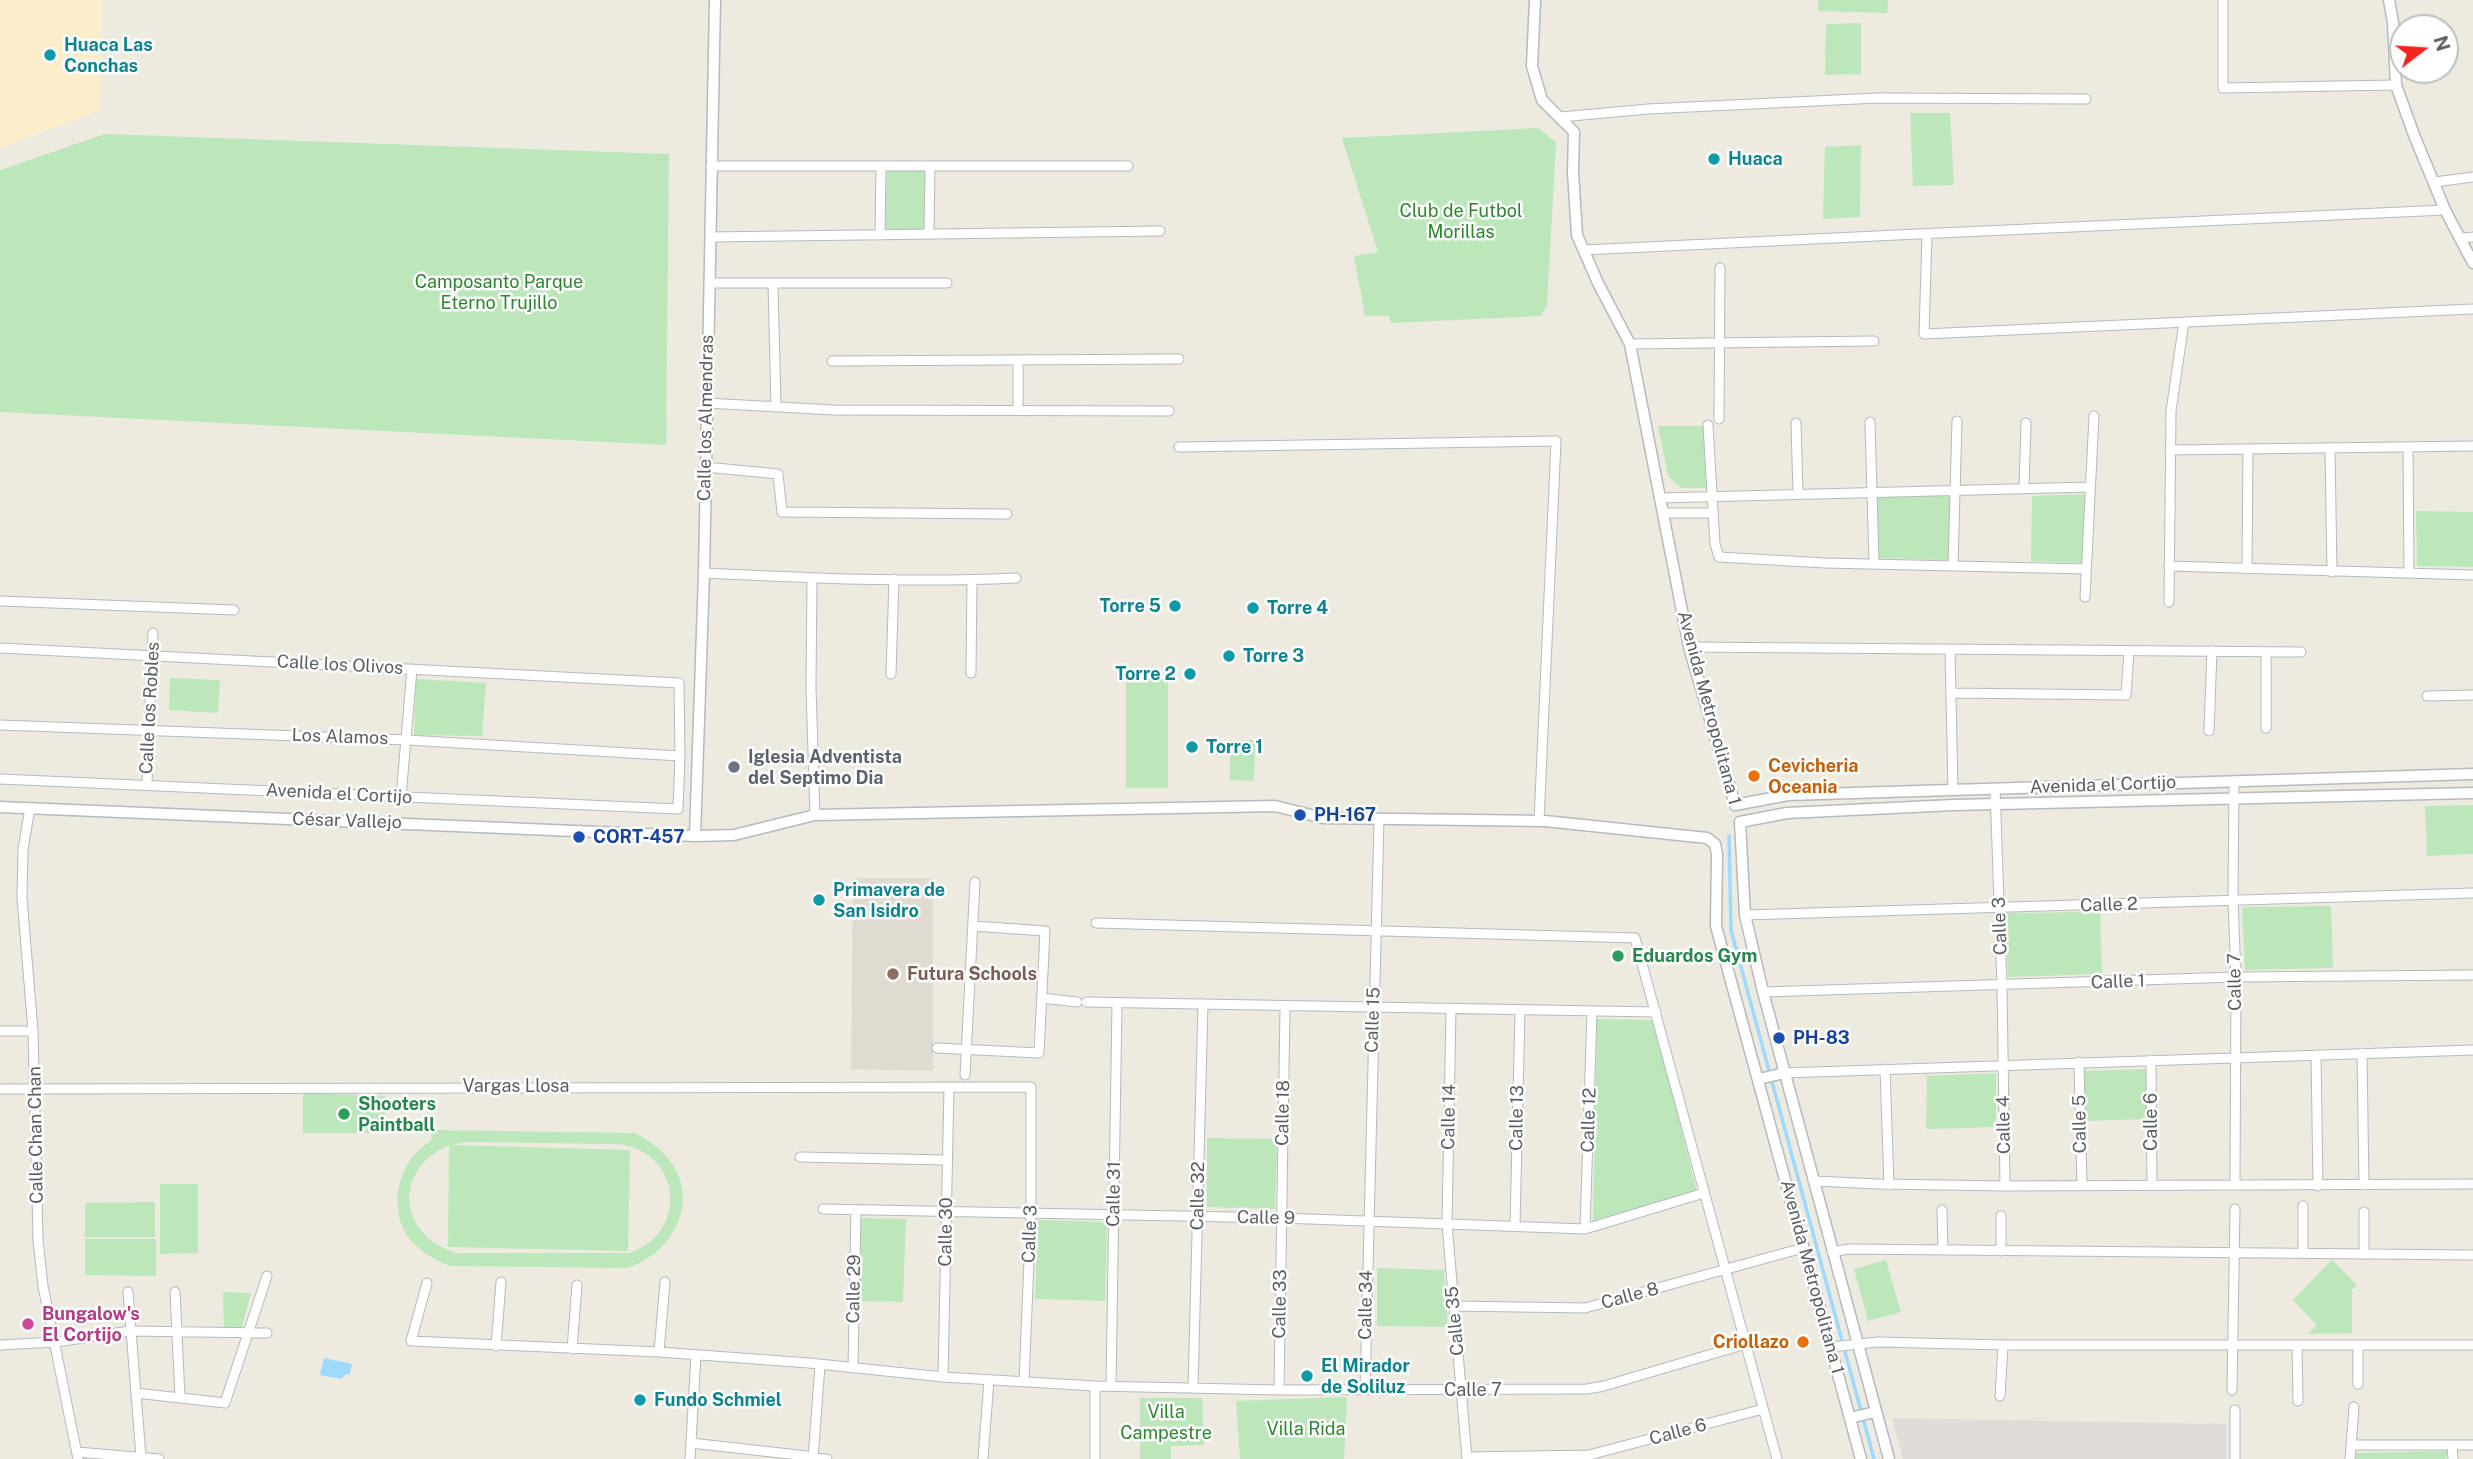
<!DOCTYPE html>
<meta charset="utf-8">
<style>
body{margin:0}
#map{position:relative;width:2473px;height:1459px;overflow:hidden;background:#edeae0;font-family:"Public Sans",sans-serif}
canvas{display:block}
.north{position:absolute;left:2389px;top:14px;width:70px;height:70px;box-sizing:border-box;background:#fff;border:2px solid #bdbfc0;border-radius:50%;rotate:73deg;font-size:19px;font-weight:700;line-height:28px;text-align:center;color:#595e62}
.north::after{content:'';display:block;margin:auto;width:24px;height:32px;background:#f6221d;clip-path:polygon(50% 0,100% 100%,50% 72%,0 100%)}
</style>
<div id="map">
<canvas width="2473" height="1459"></canvas>
<div class="north">N</div>
</div>
<script>
const ctx = document.querySelector('canvas').getContext('2d');
ctx.lineJoin = 'round';
function fillPath(path, color) {
  ctx.fillStyle = color;
  ctx.fill(path, 'evenodd');
}
function stroke(path, color, width, dash) {
  ctx.strokeStyle = color;
  ctx.lineWidth = width;
  ctx.lineCap = dash ? 'butt' : 'round';
  ctx.setLineDash(dash || []);
  ctx.stroke(path);
}
function label(font, color, halo, rows, align = 'center') {
  ctx.font = font + ' "Public Sans",sans-serif';
  ctx.lineWidth = 5;
  ctx.setLineDash([]);
  ctx.textBaseline = 'middle';
  ctx.strokeStyle = halo;
  ctx.fillStyle = color;
  for (const [text, x, y, turn = 0] of rows) {
    ctx.save();
    ctx.translate(x, y);
    ctx.rotate((+turn || 0) * Math.PI / 180);
    ctx.textAlign = isNaN(turn) ? turn : align;
    if (halo) ctx.strokeText(text, 0, 0);
    ctx.fillText(text, 0, 0);
    ctx.restore();
  }
}
const industrial = new Path2D(`
 M1892 1418 2226 1424V1459H1903Z`);
const education = new Path2D(`
 M853 878H933V1071L851 1069Z`);
const green = new Path2D(`
 M1818 0H1888L1887 13 1818 11Z
 M1861 23V74L1825 75 1826 24Z
 M1910 113H1950L1954 185 1913 186Z
 M1538 128 1556 142 1547 306 1541 316 1391 323 1389 316H1365L1354 256 1378 252 1342 138Z
 M105 134 669 154 666 445 0 412V170Z
 M1861 145 1860 217 1823 219 1825 147Z
 M887 170 926 171 925 230 885 229Z
 M1658 426H1704L1706 488H1681L1668 476Z
 M2086 494 2083 563 2031 561 2032 496Z
 M1951 495 1949 560 1879 558 1877 497Z
 M2416 511 2473 512V567L2417 566Z
 M170 678 220 680 218 713 169 710Z
 M416 679 486 683 482 736 414 735Z
 M1126 679H1168V788H1126Z
 M1230 740H1255L1254 781 1230 780Z
 M2473 805V854L2427 856 2425 806Z
 M2331 906 2333 968 2245 970 2242 907Z
 M2100 912 2102 974 2008 977 2006 913Z
 M1597 1019 1654 1020 1697 1192 1593 1221Z
 M2146 1069 2148 1119 2086 1121 2084 1071Z
 M1996 1073V1127L1926 1129 1927 1076Z
 M303 1093 385 1096V1133H303Z
 M432 1130 635 1133C646 1139 657 1146 666 1156 703 1197 674 1255 626 1268L450 1266C435 1261 415 1248 406 1234 388 1203 400 1158 431 1141ZM466 1142 615 1144C681 1148 691 1233 629 1253H457C398 1236 392 1170 449 1145L448 1247 628 1251 630 1150 450 1145Z
 M1207 1138 1277 1139 1275 1209 1207 1207Z
 M160 1184H198V1253L160 1254Z
 M155 1202V1237H85V1203Z
 M861 1218 906 1219 903 1302 860 1301Z
 M1038 1220 1107 1222 1105 1301 1035 1299Z
 M85 1239H156V1276L85 1275Z
 M1886 1260 1901 1312 1868 1321 1854 1269Z
 M2332 1260 2357 1285 2352 1290V1333L2308 1334 2317 1325 2293 1300Z
 M1377 1268 1444 1270 1448 1327 1377 1326Z
 M223 1292 251 1293 242 1327H224Z
 M1347 1397 1344 1459H1240L1236 1401Z
 M1140 1398H1202L1204 1445 1171 1446V1459H1140Z
 M2447 1451 2446 1459H2356V1453Z`);
const sand = new Path2D(`
 M0 0H102L100 110 0 148Z`);
const water = new Path2D(`
 M324 1358 352 1364 350 1374 344 1375 342 1379 320 1375Z`);
const stream = new Path2D(`
 M1729 836 1731 930 1874 1459`);
const minor = new Path2D(`
 M2223 0V88L2396 85
 M1561 117 1648 109 1877 98 2086 99
 M711 166H1128
 M2435 182 2473 177
 M929 234 930 166
 M880 235 881 166
 M1927 235 1924 334 2473 309
 M710 237 1160 231
 M2462 238 2473 237
 M1584 250C1871 237 2158 221 2445 210
 M709 283H947
 M773 284 776 407
 M1630 344 1874 341
 M1018 360V410
 M832 361 1179 359
 M706 403 834 410 1169 411
 M1719 419 1720 268
 M1870 422 1874 564
 M1796 423 1798 494
 M1708 425 1715 544 1719 557 1825 563 2086 569
 M1179 447 1556 441 1539 821
 M2408 448 2409 573
 M2330 449 2332 572
 M2170 450 2473 446
 M705 467 778 474 782 512 1007 514
 M2024 488 2026 423
 M1660 498 2090 487
 M1663 513H1713
 M1953 566 1957 421
 M2169 566 2473 575
 M2247 569 2248 449
 M704 573C808 578 912 583 1016 578
 M812 578 811 688 815 815
 M2085 597 2094 416
 M0 601 234 610
 M2169 602 2171 411 2184 322
 M1689 647 2301 652
 M0 648 679 683 680 756 678 809 0 779
 M1950 650 1953 790
 M971 673 972 580
 M891 674 894 579
 M1951 693 2126 695 2129 651
 M2427 696 2473 695
 M0 725 407 740 680 756
 M2266 728V652
 M2209 731 2212 651
 M2234 781 2233 900 2236 977 2235 1184
 M147 784 153 633
 M1995 789 2002 986 2005 1186
 M401 797 412 669
 M30 808 23 849 22 898 33 1031 38 1240 43 1286 78 1459
 M1745 915 2473 893
 M1096 923 1635 938 1777 1459
 M1763 992 2236 977 2473 975
 M1042 998 1077 1002
 M1086 1002 1656 1012
 M1451 1009 1447 1224 1467 1459
 M0 1031H33
 M937 1048 1039 1053 1045 931 973 926
 M2362 1053 2364 1185
 M2316 1055 2318 1186
 M2151 1060 2152 1185
 M2079 1062 2082 1185
 M1885 1069 1889 1185
 M1784 1073 2473 1050
 M965 1075 975 882
 M0 1089 1031 1087V1213L1024 1381
 M800 1157 947 1160
 M1813 1181 1879 1184 2005 1186 2473 1184
 M823 1209 1281 1218 1585 1229 1704 1193
 M1942 1210 1943 1250
 M1515 1226 1520 1011
 M1585 1229 1592 1011
 M2001 1251V1216
 M1832 1252 1849 1249 2473 1255
 M2303 1253V1206
 M2364 1254V1212
 M427 1283 411 1341 659 1352 809 1363 943 1377 1095 1386 1279 1390 1587 1389 1604 1386 1746 1344
 M128 1292 141 1457
 M175 1292 180 1397
 M1453 1306 1585 1308 1803 1248
 M0 1345 56 1342 130 1331 267 1333
 M496 1346 501 1282
 M2297 1346 2298 1401
 M1831 1347 1878 1342 2003 1345H2473
 M572 1349 577 1285
 M659 1352 665 1282
 M853 1368 856 1210
 M943 1377 949 1087
 M2358 1384V1346
 M1111 1386 1117 1003
 M1193 1388 1203 1004
 M1279 1390 1285 1007
 M1365 1390 1379 820
 M2232 1390 2235 1209
 M136 1393 225 1403 267 1276
 M2000 1396 2003 1345
 M691 1443 807 1456
 M2351 1445H2473
 M2452 1445 2453 1459
 M77 1452 159 1459
 M1467 1457 1589 1455 1763 1409
 M814 1458 827 1459
 M690 1459 696 1355
 M813 1459 820 1365
 M983 1459 989 1380
 M1095 1459V1386
 M2235 1459V1410
 M2350 1459 2354 1407`);
const tertiary = new Path2D(`
 M1535 0 1532 66 1542 100 1574 132 1573 172 1577 235 1598 283 1630 344 1689 647 1735 805 1788 795 2473 774
 M2389 0 2393 22 2396 85 2414 135 2445 210 2473 263
 M0 807 695 836 734 835 815 815 1275 806 1323 818 1545 821 1707 838 1715 844 1717 854 1716 926 1861 1459
 M695 836 704 573 715 0
 M1759 1079 1784 1073
 M1850 1418 1875 1412
 M1889 1459 1763 992 1745 915 1740 822 1787 813 1954 805 2473 793`);
const markers = [
 [50,55,7,"#0f9aa8"],
 [1714,159,7,"#0f9aa8"],
 [1175,606,7,"#0f9aa8"],
 [1253,608,7,"#0f9aa8"],
 [1229,656,7,"#0f9aa8"],
 [1190,674,7,"#0f9aa8"],
 [1192,747,7,"#0f9aa8"],
 [734,767,7,"#6b7280"],
 [1754,776,7,"#e8710a"],
 [1300,815,7,"#1a4fb4"],
 [579,837,7,"#1a4fb4"],
 [819,900,7,"#0f9aa8"],
 [1618,956,7,"#2e9e5b"],
 [893,974,7,"#8d6e63"],
 [1779,1038,7,"#1a4fb4"],
 [344,1114,7,"#2e9e5b"],
 [28,1324,7,"#d1479c"],
 [1803,1342,7,"#e8710a"],
 [1307,1376,7,"#0f9aa8"],
 [640,1400,7,"#0f9aa8"]
];
const cultureNames = [
 ["Huaca Las",64,45],
 ["Conchas",64,66],
 ["Huaca",1728,159],
 ["Torre 5",1161,606,"right"],
 ["Torre 4",1267,608],
 ["Torre 3",1243,656],
 ["Torre 2",1176,674,"right"],
 ["Torre 1",1206,747],
 ["Primavera de",833,890],
 ["San Isidro",833,911],
 ["El Mirador",1321,1366],
 ["de Soliluz",1321,1387],
 ["Fundo Schmiel",654,1400]
];
const parkNames = [
 ["Club de Futbol",1461,211],
 ["Morillas",1461,232],
 ["Camposanto Parque",499,282],
 ["Eterno Trujillo",499,303],
 ["Villa",1166,1412],
 ["Campestre",1166,1433],
 ["Villa Rida",1306,1429]
];
const streetNames = [
 ["Calle los Almendras",706,418,-89],
 ["Calle los Olivos",340,665,3],
 ["Calle los Robles",150,708,-87],
 ["Avenida Metropolitana 1",1709,708,75],
 ["Los Alamos",340,737,2],
 ["Avenida el Cortijo",2103,785,-2],
 ["Avenida el Cortijo",339,794,3],
 ["César Vallejo",347,821,2],
 ["Calle 2",2109,905,-2],
 ["Calle 3",2000,926,-92],
 ["Calle 1",2118,982,-2],
 ["Calle 7",2235,982,-91],
 ["Calle 15",1373,1020,-88],
 ["Vargas Llosa",516,1086],
 ["Calle 18",1283,1113,-89],
 ["Calle 14",1449,1117,-89],
 ["Calle 13",1517,1118,-89],
 ["Calle 12",1589,1120,-88],
 ["Calle 6",2151,1122,-90],
 ["Calle 5",2080,1124,-91],
 ["Calle 4",2004,1125,-91],
 ["Calle Chan Chan",36,1135,-91],
 ["Calle 31",1114,1194,-89],
 ["Calle 32",1198,1196,-89],
 ["Calle 9",1266,1218,1],
 ["Calle 30",946,1232,-89],
 ["Calle 3",1030,1234,-88],
 ["Avenida Metropolitana 1",1812,1277,75],
 ["Calle 29",854,1289,-89],
 ["Calle 8",1630,1296,-15],
 ["Calle 33",1280,1304,-89],
 ["Calle 34",1366,1305,-89],
 ["Calle 35",1455,1321,-95],
 ["Calle 7",1473,1390],
 ["Calle 6",1678,1432,-15]
];
const worshipNames = [
 ["Iglesia Adventista",748,757],
 ["del Septimo Dia",748,778]
];
const foodNames = [
 ["Cevicheria",1768,766],
 ["Oceania",1768,787],
 ["Criollazo",1789,1342,"right"]
];
const transitNames = [
 ["PH-167",1314,815],
 ["CORT-457",593,837],
 ["PH-83",1793,1038]
];
const leisureNames = [
 ["Eduardos Gym",1632,956],
 ["Shooters",358,1104],
 ["Paintball",358,1125]
];
const educationNames = [
 ["Futura Schools",907,974]
];
const hotelNames = [
 ["Bungalow's",42,1314],
 ["El Cortijo",42,1335]
];
fillPath(industrial, '#e0ddd8');
fillPath(education, '#e0dbd1');
fillPath(green, '#bce7ba');
fillPath(sand, '#fdeecb');
fillPath(water, '#9edaff');
stroke(stream, '#9edaff', 3.5);
stroke(minor, '#b6b9be', 11);
stroke(tertiary, '#b6b9be', 13);
stroke(minor, '#fff', 9);
stroke(tertiary, '#fff', 10);
for (const [x, y, r, color] of markers) {
  const dot = new Path2D();
  dot.arc(x, y, r, 0, 2 * Math.PI);
  ctx.fillStyle = color;
  ctx.fill(dot);
  stroke(dot, '#fff', 2.5);
}
label('bold 18px', '#0d838f', '#fff', cultureNames, 'left');
label('18px', '#2e852e', '#fff', parkNames);
label('18px', '#595e62', '#fff', streetNames);
label('bold 18px', '#5b616d', '#fff', worshipNames, 'left');
label('bold 18px', '#c56008', '#fff', foodNames, 'left');
label('bold 18px', '#164399', '#fff', transitNames, 'left');
label('bold 18px', '#27864d', '#fff', leisureNames, 'left');
label('bold 18px', '#785e54', '#fff', educationNames, 'left');
label('bold 18px', '#b23c85', '#fff', hotelNames, 'left');
</script>
